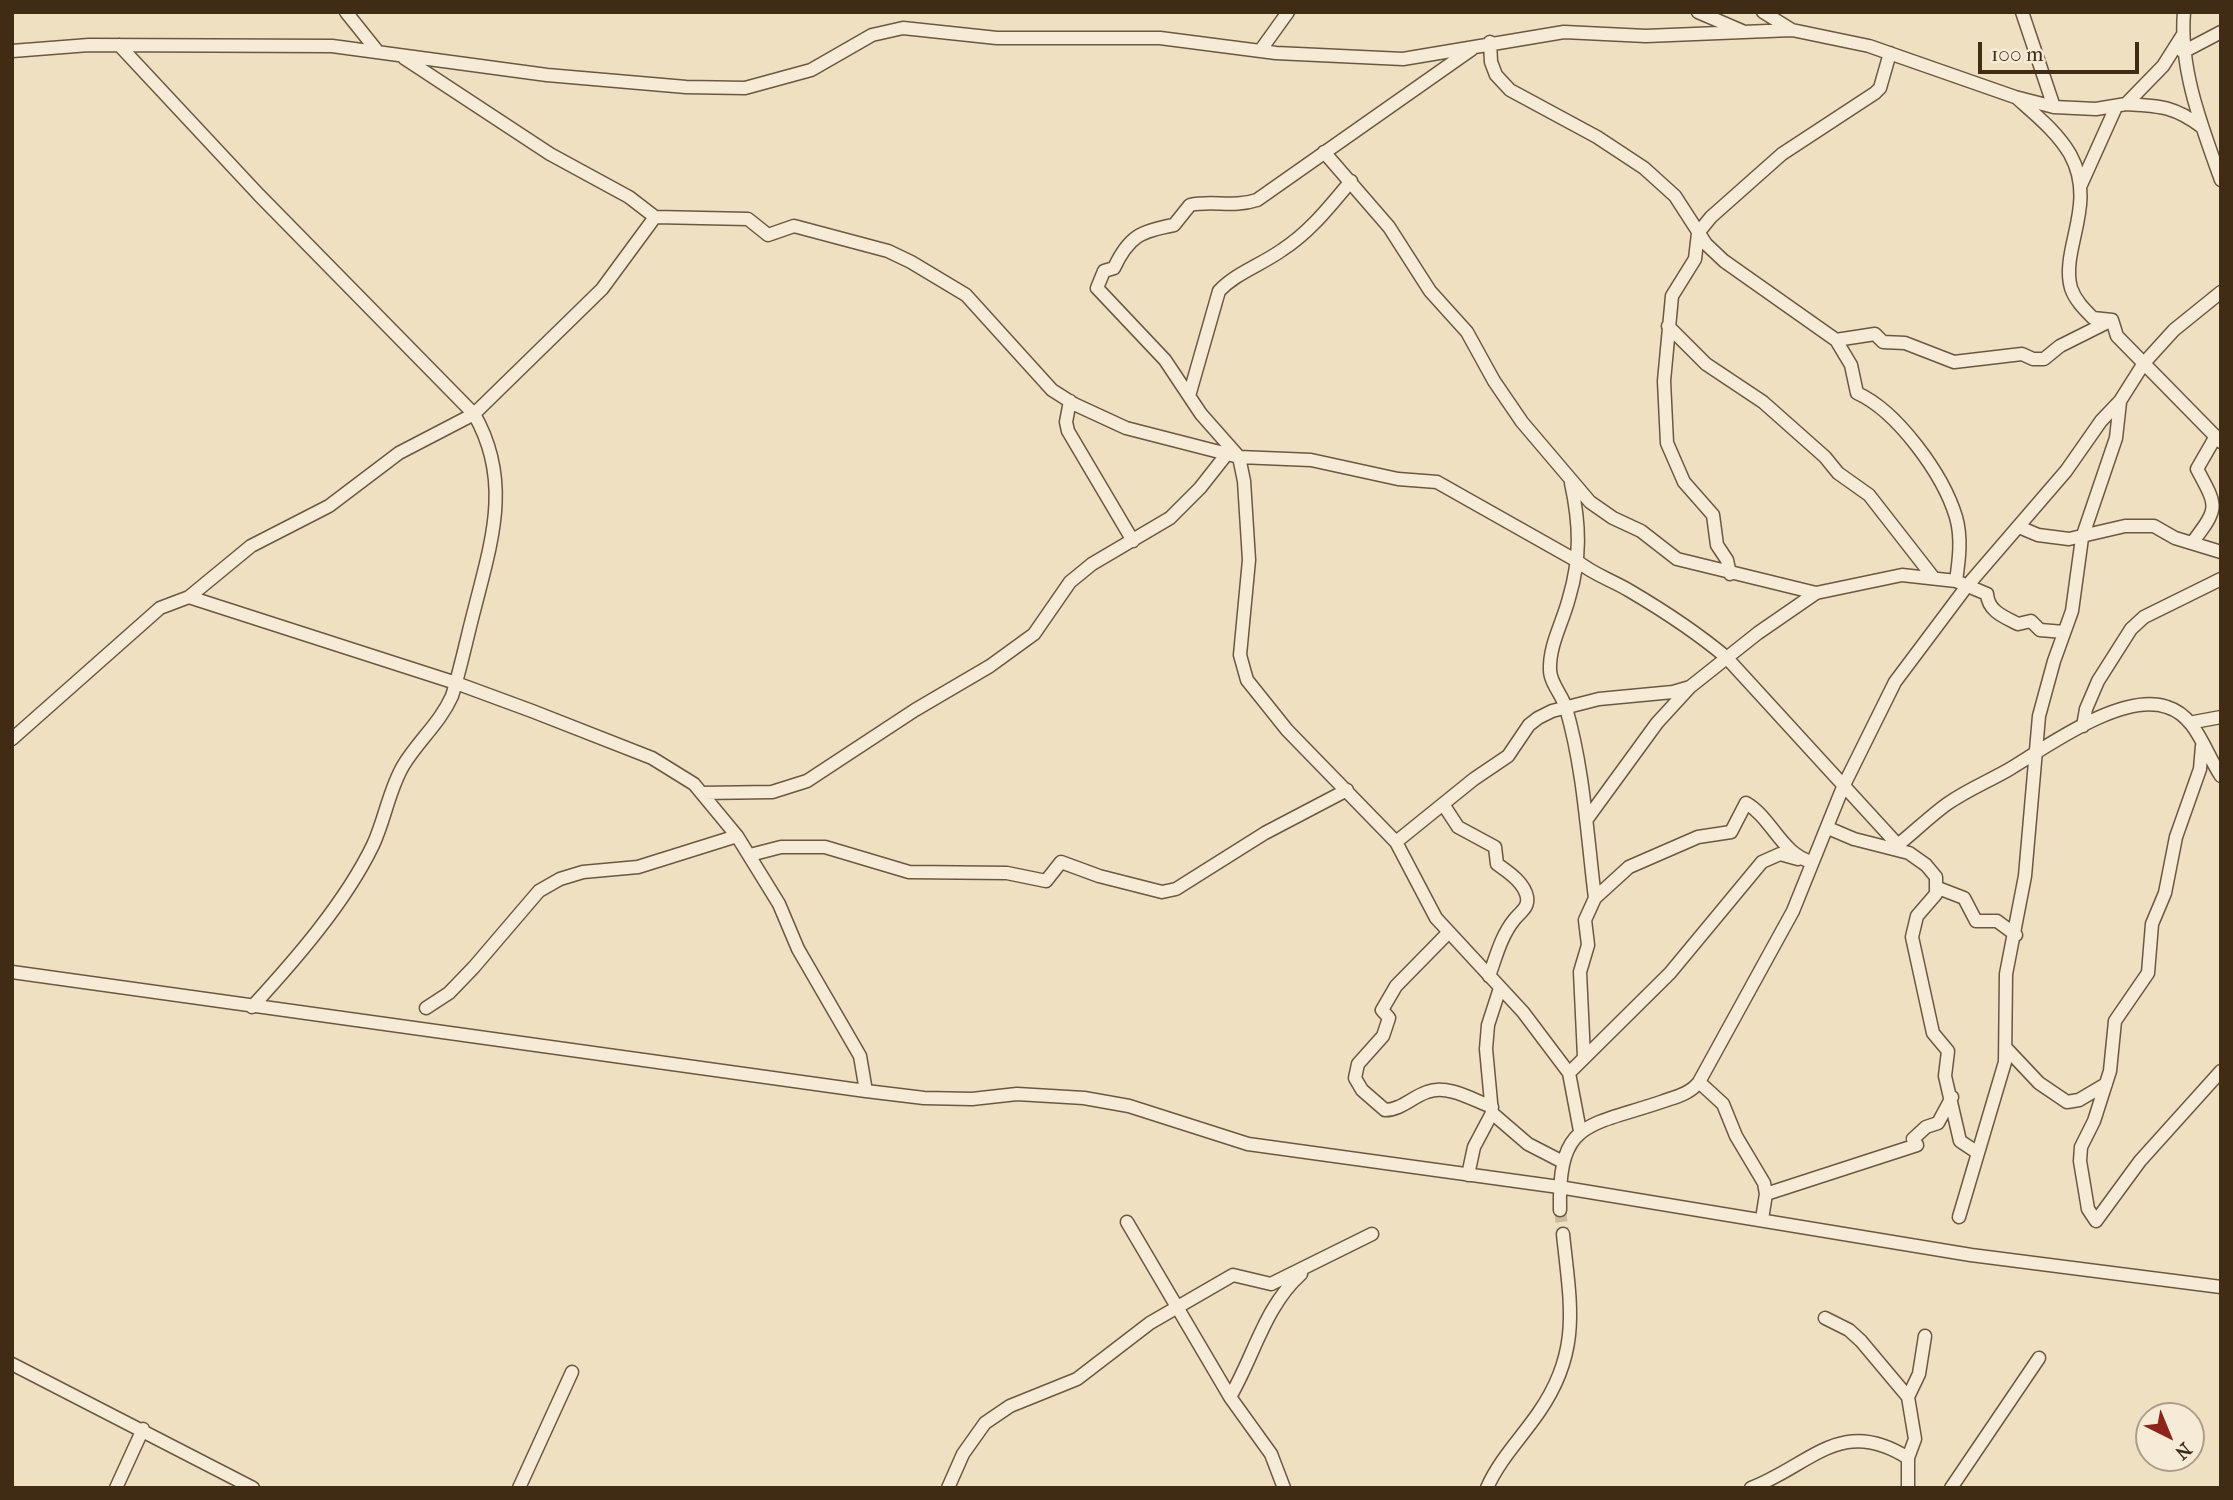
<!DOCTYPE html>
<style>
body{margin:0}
#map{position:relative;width:2233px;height:1500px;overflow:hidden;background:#efe0c2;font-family:"IM FELL French Canon",serif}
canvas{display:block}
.frame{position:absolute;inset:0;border:14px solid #402b14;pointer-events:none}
.north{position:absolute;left:2135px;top:1402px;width:70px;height:70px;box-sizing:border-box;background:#f5ebd7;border:2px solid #ad9e89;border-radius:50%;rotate:137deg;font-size:19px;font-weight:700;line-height:28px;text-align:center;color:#402b14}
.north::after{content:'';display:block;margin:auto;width:24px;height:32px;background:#8f2418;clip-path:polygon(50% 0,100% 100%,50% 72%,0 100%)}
.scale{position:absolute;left:1978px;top:42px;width:161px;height:32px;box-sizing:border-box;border:4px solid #402b14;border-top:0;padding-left:9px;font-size:21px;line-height:24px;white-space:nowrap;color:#402b14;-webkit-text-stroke:5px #f5ebd7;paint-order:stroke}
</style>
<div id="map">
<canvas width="2233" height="1500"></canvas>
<div class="frame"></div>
<div class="north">N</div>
<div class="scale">100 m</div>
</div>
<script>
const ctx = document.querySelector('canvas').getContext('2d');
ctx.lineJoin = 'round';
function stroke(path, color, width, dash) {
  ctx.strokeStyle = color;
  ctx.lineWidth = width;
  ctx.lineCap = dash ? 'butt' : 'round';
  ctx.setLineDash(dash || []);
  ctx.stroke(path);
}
const streetTunnel = new Path2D(`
 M1560 1210 1563 1234`);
const street = new Path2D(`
 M346 12 378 52
 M1698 12 1742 31
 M1763 12 1792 30
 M2022 12 2054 107
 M2184 12C2179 69 2202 127 2221 180
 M1490 42 1491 62 1496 75 1510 90 1597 137 1644 168 1675 196 1706 244 1724 261 1836 340 1875 334 1883 342 1905 343 1954 362 2022 354 2033 359H2044L2060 346 2112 320
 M119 45 259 195 474 414C512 480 492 540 475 607 467 637 461 667 452 696 440 723 418 741 403 766 389 790 385 819 373 845 345 903 295 960 252 1007
 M1472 49 1257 200C1233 208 1213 200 1190 205L1174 225C1141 231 1129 236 1114 268L1104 271 1097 288 1165 360 1201 414 1239 457 1244 481 1249 560 1240 655 1247 680 1287 730 1396 842 1436 918 1523 1012 1569 1073 1580 1131
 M12 51 89 45 332 46 547 75 686 87 745 88 811 70 872 35 903 28 997 38H1160L1276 53 1403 59 1564 32 1646 36 1792 30 1869 46 2015 97 2054 107 2096 109 2126 104 2163 66 2182 36
 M1260 51 1288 12
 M2183 52 2221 32
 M404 58 550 154 629 197 655 217 748 219 768 235 794 226 888 251 911 262 966 295 1052 390 1074 404 1126 428 1239 457 1311 460 1398 479 1437 482 1577 561C1594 575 1612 580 1630 591 1664 611 1696 632 1726 657L1898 845
 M2018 99C2037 116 2057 132 2070 154 2098 204 2060 249 2071 288 2075 300 2084 309 2093 318L2112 320 2117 336 2221 442
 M2126 104C2160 106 2174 106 2202 127
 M1324 152 1389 227 1430 291 1467 332 1494 381 1522 422 1590 502 1613 518 1641 531 1677 559 1816 593 1902 575 1956 581 1987 594C1988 611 2004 617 2018 624L2031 621 2040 630 2064 632
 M2080 187 2116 107
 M1668 326 1706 364 1763 402 1825 457 1838 473 1869 495 1933 577
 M1836 340 1851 365 1857 393C1897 411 1943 474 1956 517 1962 538 1959 560 1956 581
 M1189 396 1219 291C1236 273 1261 265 1282 250 1310 232 1330 206 1351 181
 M1070 401 1066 422 1068 431 1133 541
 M1571 483C1580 524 1581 558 1569 598 1563 622 1549 645 1550 670 1550 683 1563 696 1566 708 1584 770 1587 835 1595 898
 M2019 527 2038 535 2069 539 2125 526H2154L2175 538 2221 552
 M2192 543C2219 507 2218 508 2197 469L2216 436
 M1730 574 1727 560 1717 545 1713 515 1684 482 1667 443 1664 381 1672 296 1695 259 1698 233 1711 217 1782 154 1875 93 1880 88 1890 53
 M189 597 251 546 329 506 399 453 474 414 602 289 655 217
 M2194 722 2221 717
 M2083 726 2086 709 2098 681 2131 629 2144 617 2221 579
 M12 739 160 608 189 597 456 683 532 711 652 758 694 784 737 836 779 904 798 949 860 1056 866 1091
 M2202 746 2200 769 2176 837 2165 893 2152 924 2148 973 2115 1021 2110 1071 2094 1121 2081 1147 2080 1161 2088 1209 2096 1221 2140 1161 2221 1071
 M702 793 772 792 807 781 915 710 990 666 1034 634 1070 582 1092 564 1170 518 1200 488 1226 455
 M1443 804 1458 827 1495 847 1497 864C1508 872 1524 882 1527 897 1529 908 1520 912 1514 920 1501 936 1496 957 1489 976
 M1587 819 1657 723 1690 687
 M1828 828 1854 839 1909 853 1926 865 1936 877V894L1917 916 1912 937 1933 1033 1948 1051 1945 1076 1960 1141 1978 1153
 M1396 842 1474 779 1508 756 1529 725 1538 718 1552 711 1599 699 1673 692 1690 687 1758 633 1816 593
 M1894 848C1912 834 1929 817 1947 804 1967 790 1987 782 2008 770 2045 748 2122 691 2167 707 2197 716 2205 753 2221 776
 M750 855 781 847H825L909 872 1007 873 1046 881 1061 862 1099 876 1162 892 1176 889 1265 833 1347 790
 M1938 888 1964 898 1976 921H1997L2016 935
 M1448 933 1396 986 1382 1010 1389 1018 1383 1036 1358 1064 1355 1078 1362 1090 1385 1110C1401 1110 1412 1097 1427 1092 1448 1084 1473 1100 1492 1107
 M12 972 866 1091 924 1098 972 1099 1017 1094 1084 1098 1129 1106 1248 1144 1559 1187 1971 1255 2221 1287
 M426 1008 449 993 474 967 539 891 560 879 583 872 638 867 737 836
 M2006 1048 2039 1083 2067 1102 2079 1100 2106 1084
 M1584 1057 1580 972 1588 945 1585 920 1595 898 1629 867 1698 837 1731 832 1746 803C1772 818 1782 855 1812 862
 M1569 1073 1670 973 1762 862 1780 854 1798 859
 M1699 1082 1723 1104 1736 1136 1764 1183 1766 1194 1762 1219
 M1492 1113 1528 1144 1561 1161
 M1468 1175 1474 1147 1492 1113 1486 1049 1488 1025 1500 988
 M1766 1194 1917 1145 1913 1139 1926 1127 1938 1123 1952 1097
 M1560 1210C1558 1120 1587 1127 1661 1102 1675 1097 1690 1094 1699 1082L1793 911 1843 787 1895 682 1967 586 2066 471 2101 421 2120 401 2144 363 2174 330 2221 292
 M1959 1217 2005 1062 2006 974 2025 876 2039 716 2054 661 2072 611 2082 538 2116 438 2120 402
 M1127 1222 1230 1397 1271 1454 1284 1488
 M1825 1318 1849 1330 1861 1341 1908 1397
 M12 1364 253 1488
 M1230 1397C1254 1356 1265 1306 1301 1274
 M116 1488 143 1429
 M519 1488 572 1372
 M948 1488 963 1454 985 1423 1010 1406 1077 1379 1150 1323 1233 1275 1271 1284 1372 1234
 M1487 1488C1499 1460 1522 1437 1539 1412 1582 1350 1570 1303 1563 1234
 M1751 1488C1811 1465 1841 1415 1908 1458
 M1908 1488V1458L1915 1439 1908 1397 1919 1374 1925 1336
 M1951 1488 2039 1358`);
stroke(streetTunnel, '#ccbc9f', 12, [12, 6]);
stroke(street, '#6c5840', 15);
stroke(street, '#f5ebd7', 12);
</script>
